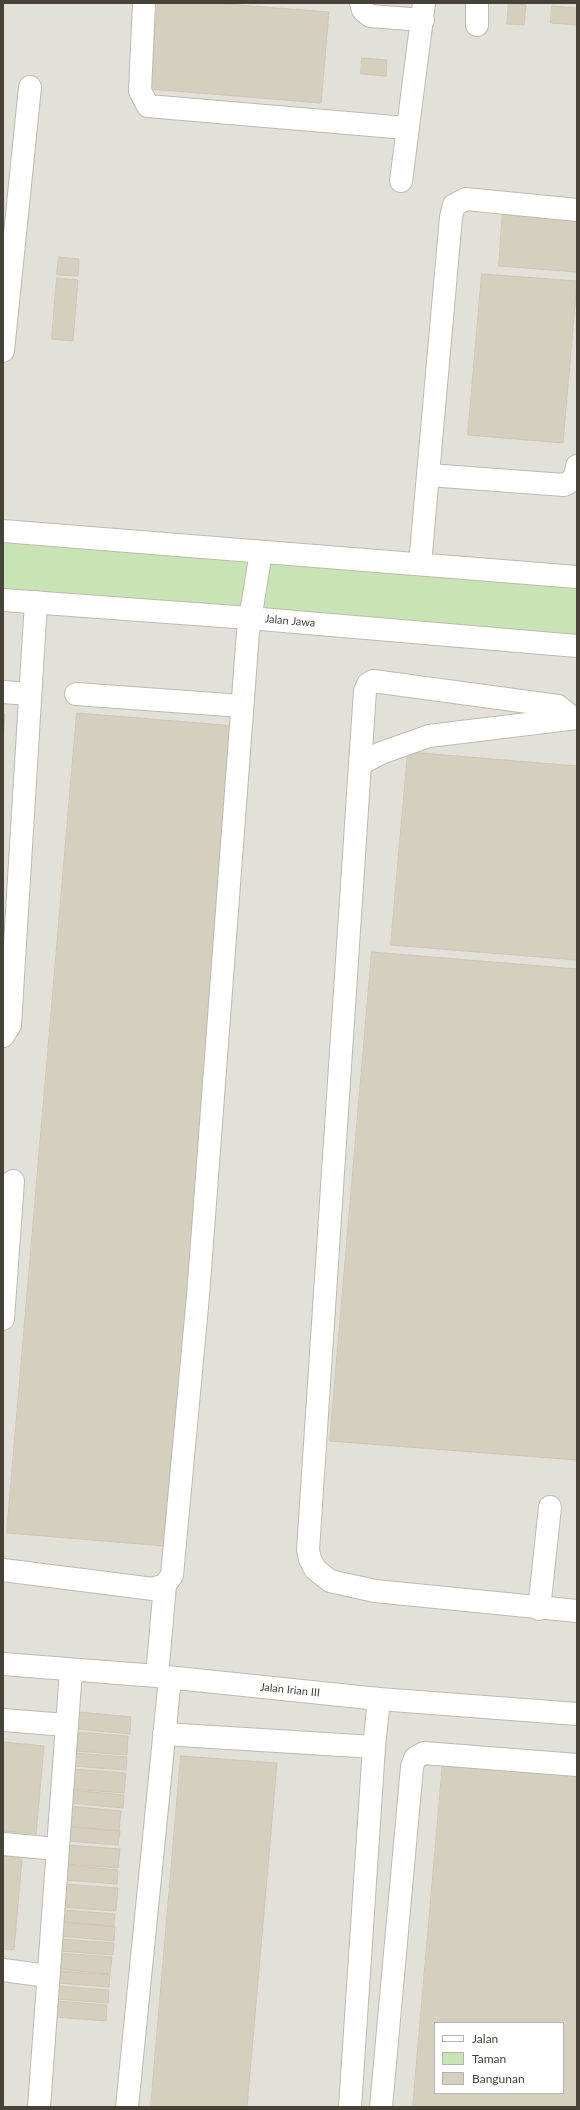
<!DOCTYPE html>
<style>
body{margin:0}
#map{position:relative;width:580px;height:2110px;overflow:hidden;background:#f3f1e9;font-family:Lato,sans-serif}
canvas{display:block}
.frame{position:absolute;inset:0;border:4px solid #464238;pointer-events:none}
.legend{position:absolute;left:434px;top:2022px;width:130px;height:72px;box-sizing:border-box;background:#fff;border:1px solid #b5b3af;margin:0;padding:5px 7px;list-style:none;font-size:12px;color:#464238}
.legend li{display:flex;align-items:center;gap:8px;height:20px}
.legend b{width:20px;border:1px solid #b5b3af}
</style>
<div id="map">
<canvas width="580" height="2110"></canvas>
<div class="frame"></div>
<ul class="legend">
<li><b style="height:5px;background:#fff"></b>Jalan</li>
<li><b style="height:11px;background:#c8e4b4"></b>Taman</li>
<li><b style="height:11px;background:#d4cfbf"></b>Bangunan</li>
</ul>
</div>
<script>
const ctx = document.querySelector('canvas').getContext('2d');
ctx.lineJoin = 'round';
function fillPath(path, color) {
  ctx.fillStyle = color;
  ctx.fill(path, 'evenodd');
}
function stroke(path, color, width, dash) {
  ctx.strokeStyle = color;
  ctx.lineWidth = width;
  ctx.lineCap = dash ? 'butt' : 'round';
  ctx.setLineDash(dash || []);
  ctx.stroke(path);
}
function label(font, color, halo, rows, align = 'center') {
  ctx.font = font + ' Lato,sans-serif';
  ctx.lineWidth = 3;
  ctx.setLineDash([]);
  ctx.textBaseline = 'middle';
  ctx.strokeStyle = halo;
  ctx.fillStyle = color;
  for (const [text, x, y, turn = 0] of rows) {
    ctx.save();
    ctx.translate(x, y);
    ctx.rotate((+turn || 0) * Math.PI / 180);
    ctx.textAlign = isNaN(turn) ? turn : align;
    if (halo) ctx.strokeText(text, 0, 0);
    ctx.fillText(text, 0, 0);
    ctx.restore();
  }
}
const industrial = new Path2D(`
 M3 3H577V2107H3ZM435 2023H563V2093H435Z`);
const green = new Path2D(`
 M3 531 577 578V646L3 599Z`);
const building = new Path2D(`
 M158 3H213L329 12 321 103 150 89Z
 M509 3 526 5 524 25 507 24Z
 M552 6 577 8V25L551 23Z
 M362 58 387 60 386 76 361 74Z
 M503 210 577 216V272L499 266Z
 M59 257 79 259 78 276 57 275Z
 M482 274 577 281 563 443 468 435Z
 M57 278 78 280 73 341 52 339Z
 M3 713 5 714 3 742Z
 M77 713 236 726 165 1546 7 1533Z
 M408 752 577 766V960L391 945Z
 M372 952 577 969V1460L330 1441Z
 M79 1712 131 1717 130 1734 77 1729Z
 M77 1732 128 1736 127 1755 75 1751Z
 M3 1742 44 1746 36 1834 3 1831Z
 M74 1753 127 1757 126 1770 73 1766Z
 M181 1756 277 1763 247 2107H151Z
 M443 1762 577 1773V2107H413ZM435 2023H563V2093H435Z
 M73 1769 126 1773 124 1793 71 1789Z
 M71 1790 124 1795 123 1808 70 1803Z
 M70 1806 121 1811 119 1831 68 1826Z
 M68 1827 120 1831 118 1845 66 1841Z
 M68 1845 120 1849 118 1868 66 1864Z
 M3 1846 23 1847 14 1950 3 1949Z
 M66 1865 118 1870 117 1884 65 1880Z
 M63 1884 118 1888 116 1911 61 1907Z
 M63 1910 115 1914 114 1926 62 1922Z
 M62 1922 115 1927 114 1941 60 1936Z
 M60 1939 114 1943 113 1955 59 1951Z
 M59 1953 112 1957 110 1974 57 1969Z
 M58 1971 110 1975 109 1987 57 1983Z
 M57 1986 109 1990 108 2003 56 1999Z
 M57 2001 107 2005 106 2021 56 2017Z`);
const minor = new Path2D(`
 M144 3 140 91 148 106 406 128
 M361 3 363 10 370 16 423 20
 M477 25V3
 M401 181 424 3
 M3 351 30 87
 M429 475 564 485C573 481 576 476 577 466
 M3 531 577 577
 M420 564 451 217 454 205 466 199 577 210
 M3 600 249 618 577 646
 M3 692 30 694
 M76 694 242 706
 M577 718 429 736 381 753 360 764 308 1550 310 1559 315 1569 330 1581 375 1591 577 1611
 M360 764 365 691 368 684 373 681 558 706 573 718
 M3 1036 10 1025 36 602
 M3 1319 13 1181
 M3 1570 153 1589 165 1585 172 1575 198 1296 248 632 261 552
 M539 1609 550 1507
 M3 1664 157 1676 379 1699 577 1714
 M157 1676 165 1585
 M3 1720 66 1725
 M164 1734 374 1747
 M3 1844 57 1849
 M3 1970 48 1976
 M39 2107 71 1670
 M127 2107 170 1678
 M350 2107 374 1747 379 1699
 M381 2107 412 1767 415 1758 424 1753 577 1765`);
const streetNames = [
 ["Jalan Jawa",290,621,5],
 ["Jalan Irian III",290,1690,6]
];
fillPath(industrial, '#e3e0da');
fillPath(green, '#c8e4b4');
fillPath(building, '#d4cfbf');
stroke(building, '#cec7b2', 1);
stroke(minor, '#bebaac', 24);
stroke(minor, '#fff', 22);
label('11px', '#464238', '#fff', streetNames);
</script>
